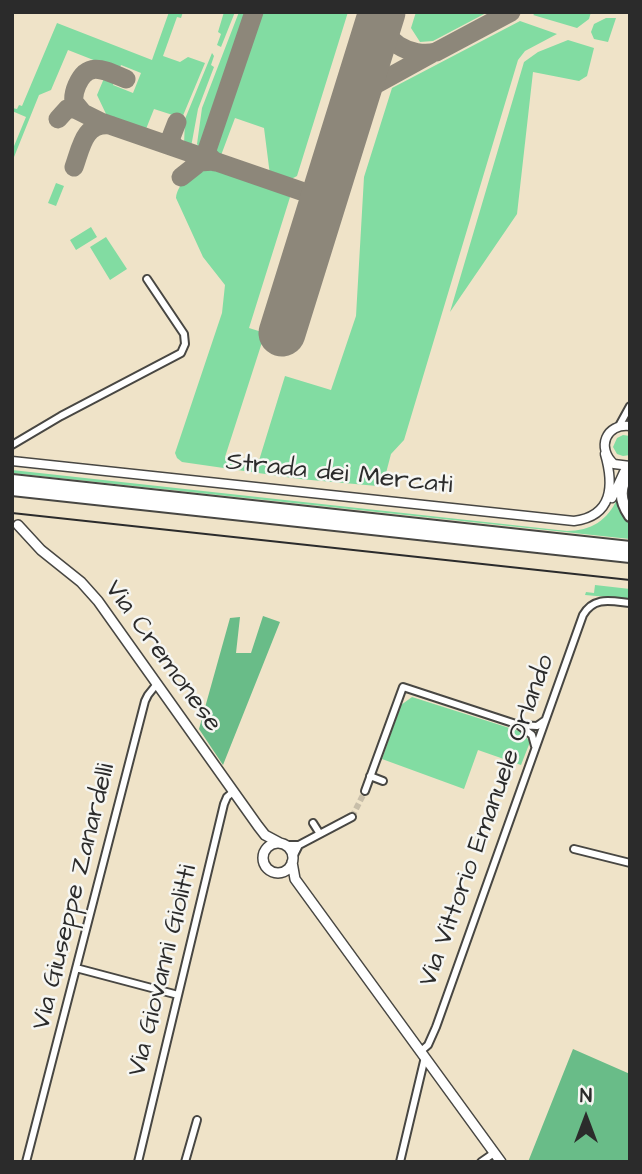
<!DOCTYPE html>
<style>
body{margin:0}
#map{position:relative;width:642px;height:1174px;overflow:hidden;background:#efe3c8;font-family:"Architects Daughter",sans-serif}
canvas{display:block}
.frame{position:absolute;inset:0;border:14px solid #2b2b2b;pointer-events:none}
.north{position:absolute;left:551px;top:1083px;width:70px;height:70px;-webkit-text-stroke:5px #f6f6f2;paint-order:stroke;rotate:0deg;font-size:19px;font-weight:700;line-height:28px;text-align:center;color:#2b2b2b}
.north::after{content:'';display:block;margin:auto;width:24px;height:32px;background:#2b2b2b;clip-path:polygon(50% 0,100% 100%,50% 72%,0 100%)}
</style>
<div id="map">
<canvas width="642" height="1174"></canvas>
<div class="frame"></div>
<div class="north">N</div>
</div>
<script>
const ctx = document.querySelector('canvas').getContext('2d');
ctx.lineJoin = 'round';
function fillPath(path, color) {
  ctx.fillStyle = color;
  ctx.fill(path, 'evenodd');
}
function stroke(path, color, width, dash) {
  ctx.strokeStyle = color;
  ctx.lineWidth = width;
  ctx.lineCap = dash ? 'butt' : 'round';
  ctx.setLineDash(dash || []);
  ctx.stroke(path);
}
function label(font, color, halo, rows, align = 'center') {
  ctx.font = font + ' "Architects Daughter",sans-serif';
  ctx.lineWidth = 5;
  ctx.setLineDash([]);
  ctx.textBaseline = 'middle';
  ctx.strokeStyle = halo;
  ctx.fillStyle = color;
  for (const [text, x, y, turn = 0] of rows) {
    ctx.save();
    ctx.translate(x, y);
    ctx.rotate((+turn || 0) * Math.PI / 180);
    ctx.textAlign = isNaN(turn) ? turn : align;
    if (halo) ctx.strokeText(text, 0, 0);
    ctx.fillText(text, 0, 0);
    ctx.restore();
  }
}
const green = new Path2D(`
 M169 12H183L181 18 177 17 163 56 180 62 188 57 205 63 182 118 154 109 146 129 107 116 97 95 105 76 115 80 113 85 133 93 141 73 121 65 119 70 68 50 51 90 39 95 12 162V151L26 117 12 111V108L17 109 19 105 22 106 57 23 152 60Z
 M224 12H235L221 47 217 45 221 34 218 32Z
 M239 12H251L203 152 197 144 202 108Z
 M256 12H348L297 176 287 181 270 175 264 128 235 118 220 158 211 155 210 148Z
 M416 12H488L433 41 420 42 411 28Z
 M537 12H591L589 19 577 28 533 15Z
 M606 18H616L608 42 594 39 591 32 594 24Z
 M520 21 557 34 525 51 518 60 404 440 391 454 386 473 383 472 382 484 377 486 300 479 182 462 177 458 175 453 222 313 225 285 203 257 176 198C177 184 194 168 208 166L291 194 249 328 265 333 225 457 257 467 285 376 331 390 356 316 364 177 392 88Z
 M568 40 594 48 587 76 579 81 533 72 517 214 450 312 524 62 538 52Z
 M212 53 214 56 211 65 214 67 198 109 191 147 184 145 185 119Z
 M56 183 64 186 56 206 48 203Z
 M91 227 97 237 76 250 70 240Z
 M106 237 127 269 110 280 90 247Z
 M623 435 630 436V455L623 456 617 454 613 447 617 438Z
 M12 470 567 531C591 531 608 520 617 499L630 522V539L12 473Z
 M595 585 630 589V599L585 595 586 592 594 593Z
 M412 697 522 732 530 742 521 765 478 750 464 789 382 759 401 705Z`);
const forest = new Path2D(`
 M263 616 280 622 223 765 199 729 230 618 240 617 236 653H251Z
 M573 1049 630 1074V1162H528Z`);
const taxiway = new Path2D(`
 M383 12C378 42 412 58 436 52L511 12
 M126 79C106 71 88 59 77 85 74 92 73 96 74 102L83 113 101 122 301 191C314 195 324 191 330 178
 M58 119 67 109H75L83 113
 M345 132 359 102 373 86 431 54
 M176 148 170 140 177 122
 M215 162 206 153 254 12
 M74 167C81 148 84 122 110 125
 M181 177 200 162 214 161`);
const runway = new Path2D(`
 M282 333 382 12`);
const minorTunnel = new Path2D(`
 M352 817 365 791`);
const minor = new Path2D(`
 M619 426 630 406
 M12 445 61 416 181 353 185 344 184 334 147 279
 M520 726 532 735 535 746
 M370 776 383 781
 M365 791 403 687 519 725 537 726 544 721
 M313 823 320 834
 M285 845H299L352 817
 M574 849 630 863
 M293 857 299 845
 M76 968 178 995
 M421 1051 428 1045 436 1027 583 615C594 596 611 601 630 603
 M26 1162 145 701 148 695 156 685
 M138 1162 224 804 227 797 233 792
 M185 1162 197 1120
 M400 1162 425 1057
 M481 1162 494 1153`);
const tertiary = new Path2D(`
 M630 426C606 423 596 448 614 464L630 466
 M12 461 574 521C613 516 614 485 605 454
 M612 498 624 472`);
const secondary = new Path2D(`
 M18 525 41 550 81 582 98 601 258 826 265 835 280 843
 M263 858a15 15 0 1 1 30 0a15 15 0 1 1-30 0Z
 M292 862 295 879 501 1162`);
const trunk = new Path2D(`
 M630 471C619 487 619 500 630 516
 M12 480 630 547
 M12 490 630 557`);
const rail = new Path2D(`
 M12 513 630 580`);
const streetNames = [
 ["Strada dei Mercati",339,475,6],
 ["Via Cremonese",162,657,54],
 ["Via Vittorio Emanuele Orlando",488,821,-70],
 ["Via Giuseppe Zanardelli",75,897,-76],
 ["Via Giovanni Giolitti",164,971,-76]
];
fillPath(green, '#82dca2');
fillPath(forest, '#69bc88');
stroke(taxiway, '#8d877a', 19);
stroke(runway, '#8d877a', 47);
stroke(minorTunnel, '#c8bea9', 6, [6, 3]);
stroke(minor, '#484743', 10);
stroke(tertiary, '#484743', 11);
stroke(secondary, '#484743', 12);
stroke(trunk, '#484743', 14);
stroke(minor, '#fff', 6);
stroke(tertiary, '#fff', 8);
stroke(secondary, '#fff', 9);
stroke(trunk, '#fff', 10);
stroke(rail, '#2b2b2b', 2);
label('26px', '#2b2b2b', '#f6f6f2', streetNames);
</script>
